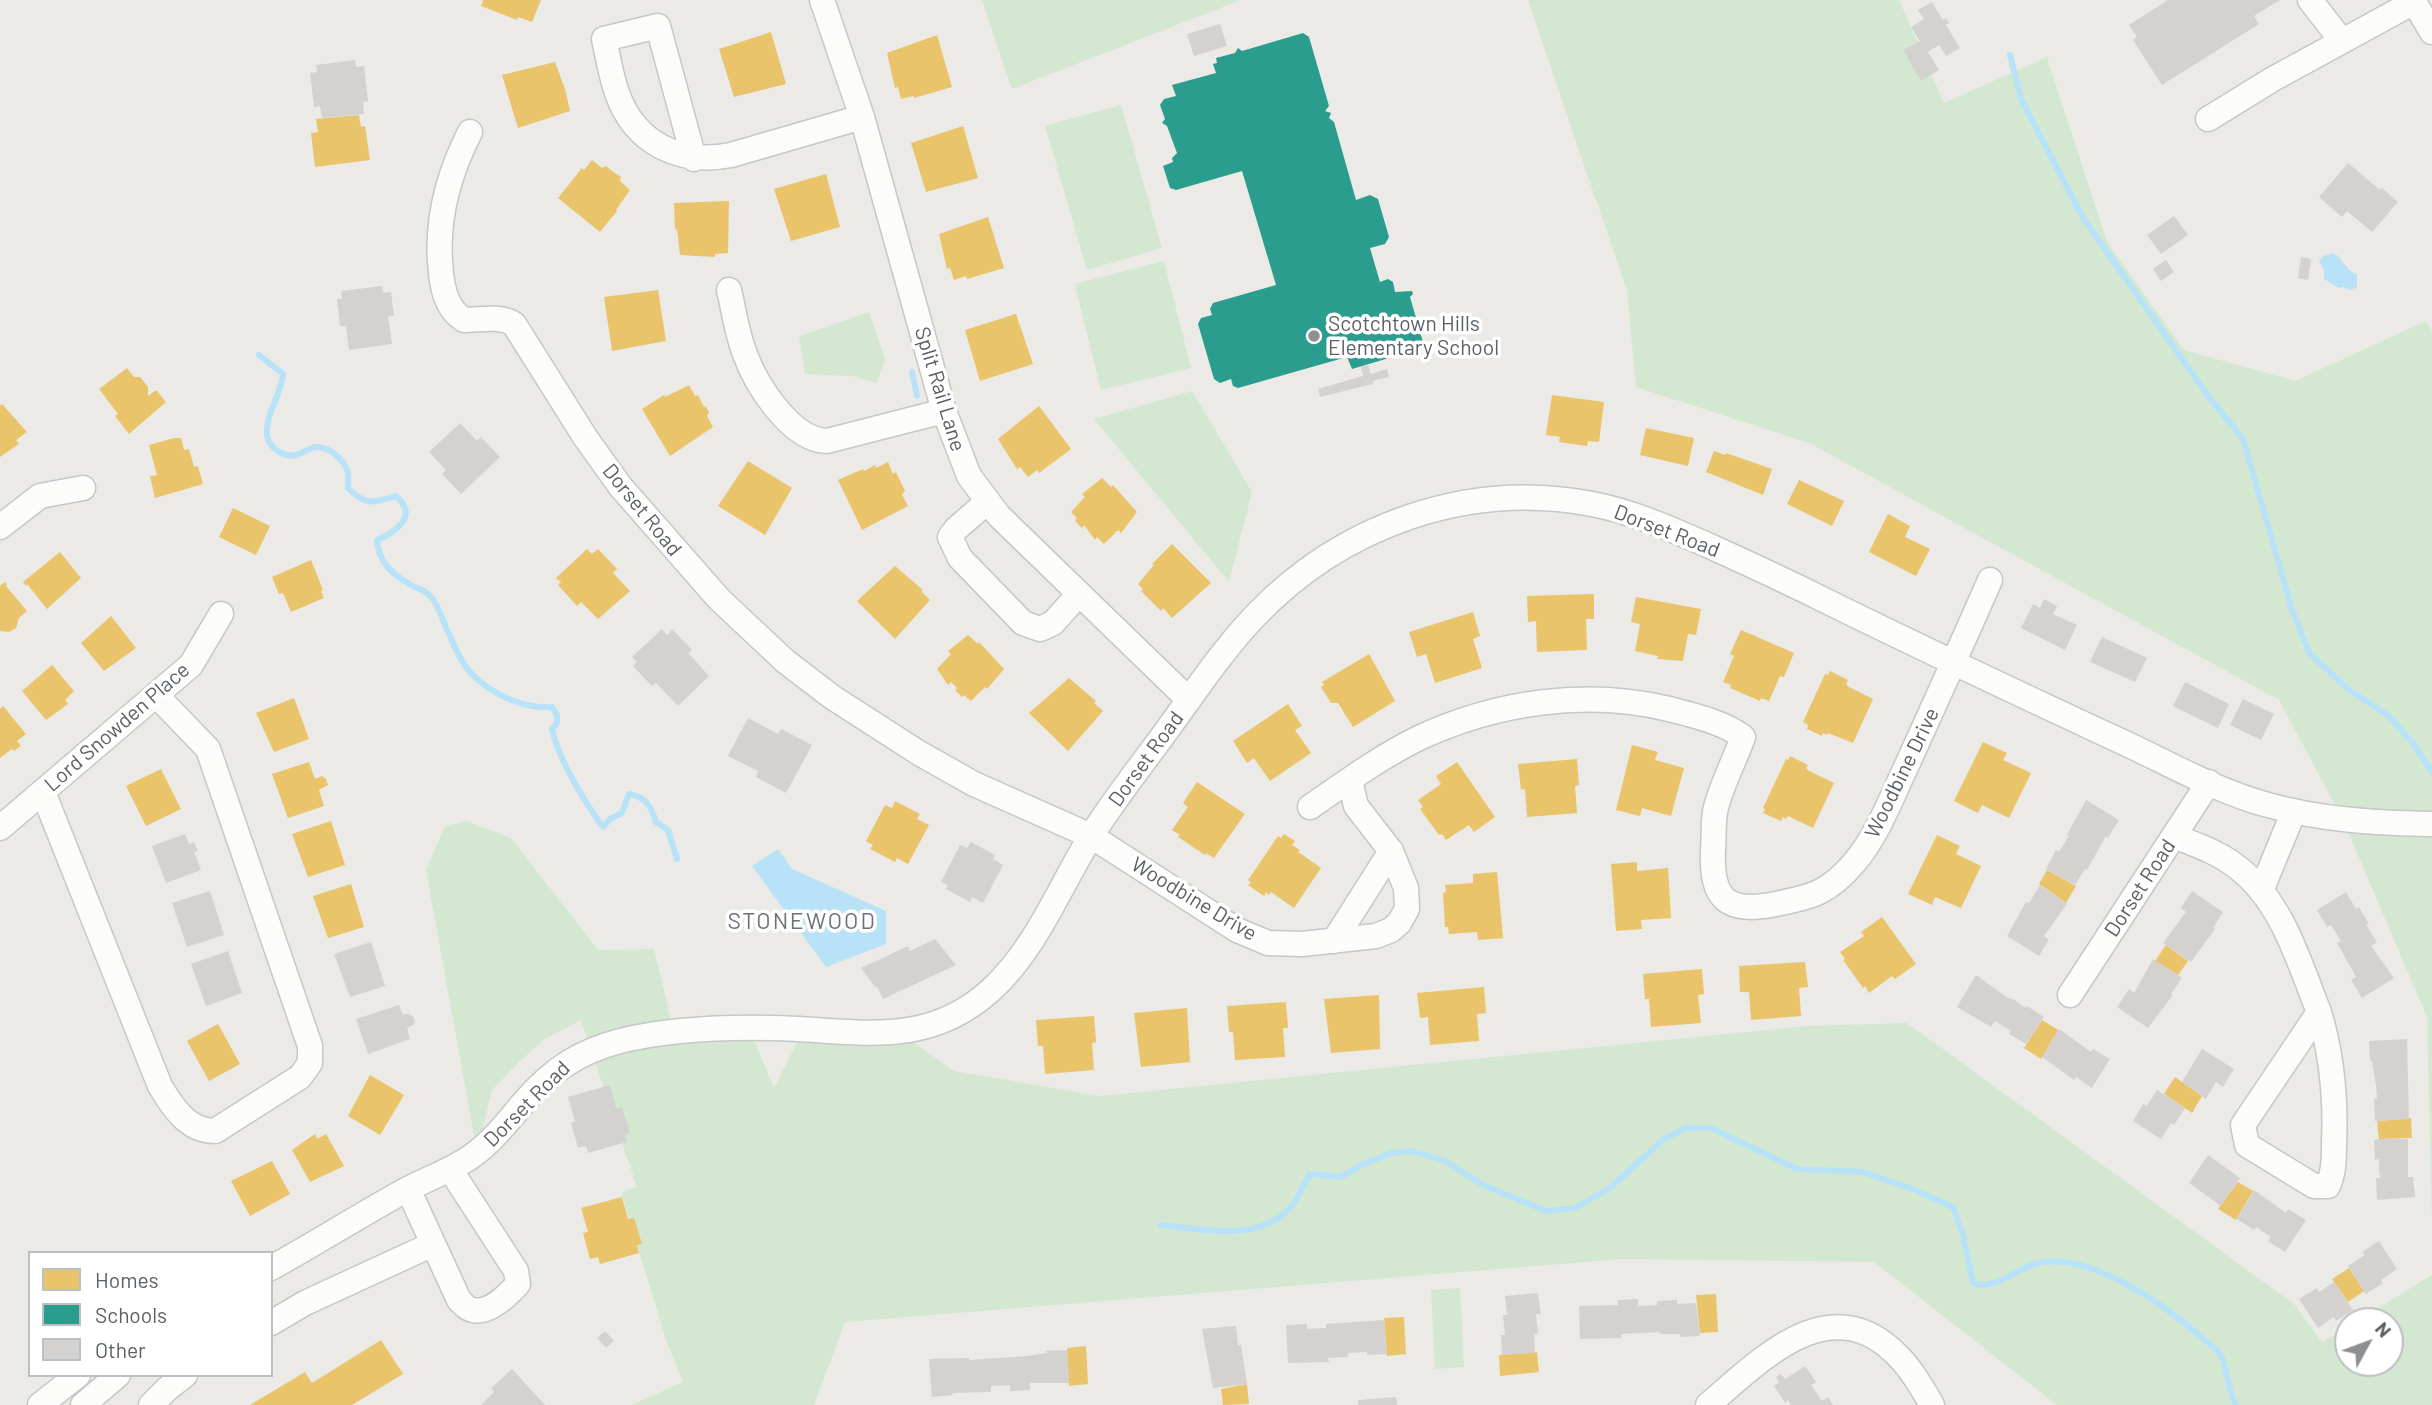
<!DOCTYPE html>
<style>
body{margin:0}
#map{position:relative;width:2432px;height:1405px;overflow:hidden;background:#ebeae6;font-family:Barlow,sans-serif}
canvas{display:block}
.legend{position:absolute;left:28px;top:1251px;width:245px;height:126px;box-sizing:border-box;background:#fff;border:2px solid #bdbfc1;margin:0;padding:9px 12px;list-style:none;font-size:21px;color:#5b6064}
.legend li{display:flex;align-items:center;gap:14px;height:35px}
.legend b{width:35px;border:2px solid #bdbfc1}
.north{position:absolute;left:2334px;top:1307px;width:70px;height:70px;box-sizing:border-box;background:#fff;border:2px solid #bdbfc1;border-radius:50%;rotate:49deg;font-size:19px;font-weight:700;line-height:28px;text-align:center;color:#5b6064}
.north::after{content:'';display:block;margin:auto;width:24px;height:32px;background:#8d9092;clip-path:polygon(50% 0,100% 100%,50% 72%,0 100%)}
</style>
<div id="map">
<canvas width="2432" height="1405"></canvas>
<ul class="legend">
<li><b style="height:19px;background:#e9c46a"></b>Homes</li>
<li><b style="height:19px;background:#2a9d8f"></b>Schools</li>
<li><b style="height:19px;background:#d3d2d0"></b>Other</li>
</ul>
<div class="north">N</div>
</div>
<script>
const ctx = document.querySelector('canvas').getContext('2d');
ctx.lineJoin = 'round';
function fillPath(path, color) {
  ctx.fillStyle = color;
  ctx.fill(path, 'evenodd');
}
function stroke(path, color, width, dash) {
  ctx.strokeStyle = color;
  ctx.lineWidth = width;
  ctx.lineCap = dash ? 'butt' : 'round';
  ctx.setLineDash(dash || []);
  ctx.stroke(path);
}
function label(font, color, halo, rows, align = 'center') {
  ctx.font = font + ' Barlow,sans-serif';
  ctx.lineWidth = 7;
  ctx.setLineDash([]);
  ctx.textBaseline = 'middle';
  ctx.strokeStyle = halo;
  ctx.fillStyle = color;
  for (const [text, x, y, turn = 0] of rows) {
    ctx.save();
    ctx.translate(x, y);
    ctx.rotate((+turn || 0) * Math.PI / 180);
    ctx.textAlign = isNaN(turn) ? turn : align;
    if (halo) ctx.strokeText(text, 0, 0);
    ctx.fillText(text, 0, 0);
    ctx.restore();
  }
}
const green = new Path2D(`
 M982 0H1241L1012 89Z
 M1528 0H1899L1944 103 2047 57 2107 242 2184 350 2295 381 2426 321 2432 331V1225L2427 1017 2343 820 2279 700 1811 444 1636 387 1627 291Z
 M1121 105 1162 248 1087 270 1045 126Z
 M1164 261 1191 368 1101 390 1075 284Z
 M869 312 885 359 877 383 852 376 805 374 799 336Z
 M1192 391 1252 492 1229 582 1094 419Z
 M467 821 511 838 598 950 654 949 674 1033 749 1028 774 1088 804 1029 900 1033 954 1071 1100 1096 1807 1026 1907 1023 2294 1304 2322 1342 2348 1327V1363H2390V1321H2357L2432 1275V1405H2057L1874 1262 1622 1259 845 1322 814 1405H631L683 1382 667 1343 621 1192 637 1187 581 1020 545 1039 521 1060 492 1090 477 1152 426 870 445 826Z
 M1460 1288 1464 1367 1435 1369 1431 1290Z`);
const water = new Path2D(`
 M2332 253 2337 255 2349 270 2357 275V287L2351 290 2342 287 2339 288 2324 279V270L2319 261 2322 257Z
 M778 849 792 869 886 911V944L826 967 752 866Z`);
const homes = new Path2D(`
 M483 0H541L532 22 518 17 517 20 481 6Z
 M771 32 786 84 734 97 719 49Z
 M937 35 952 87 914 98 913 96 901 99 898 87 895 88 887 53Z
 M555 62 565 89 570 111 518 128 502 75Z
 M359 115 361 127 365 126 370 160 315 167 311 133 318 132 316 119Z
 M963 126 978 178 926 192 911 143Z
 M592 160 602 168 606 166 612 171 621 177 620 181 630 190 616 210 617 211 600 232 558 198 582 168 584 170Z
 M826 174 840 227 791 241 774 189Z
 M729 201 728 253 715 254V257L680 255 677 229 675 230 674 203Z
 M988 217 1004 268 967 279 966 276 954 280 950 268 947 269 939 234Z
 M658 290 666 341 612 351 604 297Z
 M1016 314 1033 364 980 381 965 330Z
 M127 368 134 377H140L148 387V396L156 390 166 402 129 434 115 416 118 414 99 389Z
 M689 385 695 396 698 395 704 407 705 406 709 412 707 416 713 427 670 456 642 409 664 395 665 397Z
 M1552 395 1604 402 1599 442 1588 441 1587 446 1559 442 1560 437 1546 435Z
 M2 404 27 432 16 440 19 444 0 457V406Z
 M1039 406 1071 449 1039 473 1037 470 1028 477 1020 467 1017 469 998 439Z
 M1646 428 1694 438 1688 466 1640 455Z
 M174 438H181L184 450 189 449 194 467 198 466 203 484 155 498 150 476 157 475 149 445Z
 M1714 451 1725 455 1726 453 1772 469 1763 495 1706 472Z
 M748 461 792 488 765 535 718 506Z
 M888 462 893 474 896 472 905 491 902 495 908 506 862 530 838 480 863 469 864 471 875 465 876 468Z
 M1102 478 1111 487 1113 485 1137 512 1121 533 1118 530 1104 544 1097 537 1095 540 1084 525 1082 528 1075 521 1077 518 1071 512 1085 497 1082 494Z
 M1799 480 1844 501 1832 526 1787 504Z
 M233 508 270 526 256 555 219 537Z
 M1888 514 1910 526 1905 537 1930 549 1916 576 1869 552Z
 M1172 544 1211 583 1172 618 1163 608 1161 611 1141 591 1143 589 1138 584 1154 565 1152 564Z
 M587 549 592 554 598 549 617 569 613 573 630 591 598 619 581 602 577 606 558 585 561 582 556 578Z
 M60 552 81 578 47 609 27 584 26 586 23 582Z
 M311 560 323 590 321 591 324 598 291 612 283 593 279 594 272 577Z
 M895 566 923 590 921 591 930 600 895 639 857 601Z
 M5 582 7 585 6 586 27 611 19 618 16 628 9 632 0 631V586Z
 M1594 594V619H1586L1587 650 1537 652 1536 621 1528 622 1527 596Z
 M1636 597 1701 609 1696 635 1688 634 1683 661 1657 659 1658 656 1635 651 1640 624 1631 622Z
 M1473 612 1480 636 1473 639 1482 668 1435 683 1426 654 1417 657 1409 632Z
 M111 616 136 648 104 671 81 643Z
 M1741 630 1794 653 1784 677 1780 676 1769 701 1761 698 1760 701 1730 688 1731 685 1723 682 1734 656 1730 654Z
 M968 635 978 644 979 642 1004 669 987 689 985 687 971 701 964 695 962 697 955 690 957 688 951 682 948 685 937 669 951 654 948 651Z
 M1369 654 1395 701 1353 727 1338 703H1331L1321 687 1324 685 1322 682Z
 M52 665 74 691 65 700 68 704 46 720 22 691Z
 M1830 671 1848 680 1846 684 1849 687 1873 699 1853 743 1828 733 1827 735 1823 733 1822 736 1807 729 1808 725 1803 722 1825 674 1828 675Z
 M1069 678 1096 701 1094 703 1103 711 1068 751 1029 713Z
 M294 698 309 739 274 752 256 713Z
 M1288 704 1302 726 1295 730 1311 753 1270 781 1254 758 1247 763 1233 741Z
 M3 706 26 734 17 741 21 746 14 751 12 749 0 758V709Z
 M1983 742 2007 753 2003 760 2031 773 2009 818 1982 805 1978 813 1954 801Z
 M1632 745 1658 752 1655 760 1684 768 1671 816 1642 808 1640 816 1616 810Z
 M1790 756 1808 765 1806 768 1809 771 1834 783 1813 828 1788 816 1786 819 1783 817 1781 821 1763 813 1765 809 1763 808 1786 759 1788 760Z
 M1577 759 1579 785 1575 786 1577 813 1527 817 1525 789 1521 790 1518 764Z
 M309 762 315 779 322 776 326 779 328 785 319 790 324 806 288 818 272 774Z
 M1457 762 1495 817 1474 832 1469 825 1446 840 1442 834 1439 835 1420 809 1423 807 1418 800 1441 784 1436 776Z
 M161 769 181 809 146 826 126 786Z
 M1197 782 1245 814 1214 858 1206 853 1205 855 1178 837 1180 835 1172 830 1188 807 1183 803Z
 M895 801 920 814 917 819 929 825 908 864 897 858 895 862 870 849 873 845 866 841 885 805 892 808Z
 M331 821 345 865 308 877 292 834Z
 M1284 834 1295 841 1292 845 1300 850 1298 852 1321 868 1294 908 1271 892 1269 895 1266 892 1264 896 1248 885 1251 882 1248 880 1278 836 1281 838Z
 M1937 835 1960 846 1956 854 1981 866 1961 908 1935 897 1932 905 1908 894Z
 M1637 862V871L1668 868 1671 918 1641 920 1642 929 1616 931 1611 864Z
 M2047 870 2076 886 2066 903 2039 884Z
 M1497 872 1503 938 1478 940 1477 932 1449 934 1448 927H1445L1443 893 1446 892 1445 885 1473 883V874Z
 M351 884 364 927 328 938 313 896Z
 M1882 917 1916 964 1895 979 1892 976 1869 993 1865 986 1863 988 1843 960 1845 959 1840 952 1864 936 1861 932Z
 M2166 945 2188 961 2178 975 2155 961Z
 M1805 962 1808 987 1799 988 1801 1016 1751 1020 1749 992H1740L1739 966Z
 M1702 969 1704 994 1698 995 1701 1023 1651 1027 1649 999H1645L1643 974Z
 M1484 987 1486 1013 1477 1014 1479 1041 1430 1045 1428 1017 1420 1018 1417 993Z
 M1379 995 1380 1049 1331 1053 1324 999Z
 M1286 1002 1288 1028H1283L1285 1057 1235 1060 1233 1032H1229L1227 1006Z
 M1187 1008 1190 1062 1141 1067 1134 1013Z
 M1094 1016 1096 1042 1092 1043 1094 1070 1045 1074 1043 1046H1038L1036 1020Z
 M2042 1020 2058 1030 2041 1059 2024 1048Z
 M218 1024 240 1064 209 1081 187 1041Z
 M370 1075 404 1095 380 1135 348 1116Z
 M2175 1077 2202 1096 2192 1113 2164 1094Z
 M2411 1118 2412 1138 2379 1139 2377 1121Z
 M315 1134 317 1139 326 1134 344 1166 310 1182 292 1150Z
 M272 1161 290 1194 250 1216 231 1181Z
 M2238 1182 2253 1191 2236 1220 2218 1209Z
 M622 1197 628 1219 634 1218 642 1244 637 1245 639 1253 600 1264 598 1257 590 1259 583 1233 588 1232 581 1208Z
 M2349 1268 2364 1291 2348 1302 2332 1279Z
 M1716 1294 1718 1332 1700 1333 1696 1295Z
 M1404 1317 1406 1354 1387 1356 1384 1318Z
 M381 1340 403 1374 352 1405H250L305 1372 312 1383Z
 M1086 1346 1088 1384 1069 1386 1067 1348Z
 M1537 1352 1539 1372 1500 1376 1499 1355Z
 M1247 1384 1249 1404 1223 1405 1221 1389Z`);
const schools = new Path2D(`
 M1303 33 1309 37 1329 106 1325 111 1331 113 1329 118 1334 122 1356 200 1370 195 1378 199 1389 237 1385 244 1370 248 1380 282 1388 279 1393 282 1395 292 1412 291 1413 294 1410 297 1423 342 1419 349 1352 369 1347 357 1238 388 1233 386 1231 379 1220 383 1214 379 1198 324 1201 318 1212 315 1210 309 1213 303 1276 285 1242 171 1176 190 1170 188 1163 166 1173 162 1172 158 1177 153 1167 126 1162 123 1165 119 1160 105 1164 99 1176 96 1172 85 1216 73 1213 64 1217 63 1216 58 1235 53 1238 48 1242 51Z`);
const stream = new Path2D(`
 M2010 55 2021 99 2083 218 2208 396 2243 439 2292 609 2309 653 2349 690 2389 716 2415 746 2432 772
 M259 355 283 374C282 393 264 417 267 436 269 448 285 458 296 455 304 453 308 448 316 447 329 446 344 460 348 472 349 476 348 484 348 488 365 506 374 503 396 496 419 516 396 532 377 540 378 562 393 575 411 585 418 589 425 590 430 596 439 605 443 622 449 634 454 646 461 662 470 672 490 694 523 709 552 707L557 715V723L552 729C558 758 585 803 603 827L610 819 622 813 629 794C646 797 651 806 656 822L668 830 677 859
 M912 372 917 396
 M1161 1225C1201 1229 1255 1242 1287 1211 1297 1202 1303 1185 1310 1174L1340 1177 1364 1164 1391 1153 1412 1151 1445 1161 1483 1185 1546 1211 1575 1208 1610 1188 1664 1139 1686 1128H1711L1797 1169 1863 1172 1915 1190 1953 1207 1963 1235 1973 1283C1995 1291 2017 1268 2038 1263 2090 1252 2162 1303 2200 1336 2205 1341 2215 1347 2220 1354 2229 1369 2226 1390 2236 1405`);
const building = new Path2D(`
 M2168 0H2280L2254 16 2259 24 2162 85 2133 40 2137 37 2129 25Z
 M1932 2 1943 20 1946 18 1949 23 1946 25 1960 48 1946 56 1939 45 1928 52 1939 70 1921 81 1903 50 1920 41 1911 27 1924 19 1918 10Z
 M1220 24 1227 46 1194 56 1187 34Z
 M355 60 356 67 364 66 368 101 363 102 364 114 322 118 320 106 314 107 310 73 317 72 316 65Z
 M2348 163 2380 190 2382 188 2398 202 2372 232 2347 211 2342 217 2319 197Z
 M2174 216 2188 235 2161 254 2147 235Z
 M2301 257 2311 259 2308 280 2298 278Z
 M2166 260 2174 272 2161 281 2153 269Z
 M382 286 383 293 391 292 394 316H388L392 344 349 350 346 326H340L337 299H342L341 291Z
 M1368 365 1371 374 1387 369 1389 377 1373 381V384L1320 397 1318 389 1363 376 1361 367Z
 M460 423 477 441 481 437 500 457 461 494 442 474 446 470 429 452Z
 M2044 599 2057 606 2053 614 2077 625 2065 650 2021 628 2033 604 2040 608Z
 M662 629 667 635 672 629 692 650 688 653 709 676 678 706 656 683 652 686 633 666 637 662 632 657Z
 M2102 637 2147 658 2135 682 2090 662Z
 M2185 682 2229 704 2218 728 2173 706Z
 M2243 699 2274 714 2261 740 2230 725Z
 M748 718 778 734 781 729 812 745 786 793 756 777 758 771 728 756Z
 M2086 800 2119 820 2108 838 2106 836 2087 870 2085 869 2075 885 2046 869 2056 850 2059 852 2069 836 2067 835Z
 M185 834 189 844 194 842 198 851 194 852 201 870 166 883 152 846Z
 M971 842 995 855 993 859 1003 865 983 903 972 897 970 902 946 889 948 885 941 882 960 845 967 848Z
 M2040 885 2067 904 2044 936 2049 939 2039 956 2007 936 2026 902 2029 903Z
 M210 891 224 935 187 947 172 903Z
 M2192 891 2223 912 2213 928 2215 929 2191 962 2163 943 2186 912 2181 908Z
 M2346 892 2356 909 2359 907 2369 924 2366 925 2377 942 2371 946 2394 978 2362 998 2351 980 2356 977 2337 943 2341 941 2331 925 2327 927 2317 910Z
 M935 939 956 965 883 999 877 986 875 987 861 968 908 946 910 951Z
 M371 942 385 986 350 997 334 954Z
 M228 951 242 993 206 1006 191 964Z
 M2153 959 2182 978 2171 994 2173 995 2148 1028 2117 1007 2129 989 2134 993Z
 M1976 975 2008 998 2015 1000 2025 1008 2027 1006 2044 1017 2026 1044 2009 1034 2011 1031 1995 1021 1991 1027 1957 1007Z
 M399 1005 403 1015 408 1014 413 1016 415 1021 413 1025 407 1028 410 1039 368 1054 356 1019Z
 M2059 1029 2091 1052 2093 1049 2110 1059 2092 1088 2076 1077 2074 1080 2042 1057Z
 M2407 1039 2409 1119 2375 1121 2374 1099H2377L2376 1086 2372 1061H2370L2369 1041Z
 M2202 1049 2234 1069 2223 1087 2216 1082 2206 1099 2182 1082Z
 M610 1085 616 1108 622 1107 630 1133 625 1135 627 1142 588 1153 586 1146 578 1148 571 1123 575 1121 568 1097Z
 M2157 1090 2185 1108 2174 1125 2171 1123 2161 1139 2133 1121 2143 1104 2147 1106Z
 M2379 1139H2408V1177H2413L2415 1197 2377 1200 2376 1178H2380L2379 1169V1159L2375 1160 2374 1140Z
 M2208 1155 2240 1178 2221 1206 2189 1183Z
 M2254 1190 2286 1213 2288 1209 2306 1220 2285 1252 2268 1241 2271 1237 2256 1227 2254 1230 2237 1219Z
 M2379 1241 2397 1269 2381 1280 2383 1283 2366 1294 2348 1266 2365 1255 2362 1252Z
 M2334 1282 2353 1310 2336 1321 2334 1317 2318 1328 2299 1299 2317 1288 2319 1292Z
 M1538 1293 1541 1314H1536L1538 1334H1534L1535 1353 1502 1355 1501 1335H1505L1503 1315H1507L1505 1296Z
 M1638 1299V1306L1657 1305V1301L1677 1300V1304L1696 1303 1700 1336 1680 1337V1334H1660L1659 1332 1621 1334V1338L1580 1339 1579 1306 1618 1305V1300Z
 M1384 1320 1387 1354 1367 1355V1352L1348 1353V1357L1328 1358 1329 1362 1288 1363 1286 1325 1307 1324V1329L1326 1328V1324Z
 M1236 1326 1238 1345H1241L1247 1384 1213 1388 1202 1329Z
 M605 1331 614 1341 606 1348 597 1338Z
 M1067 1350 1069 1383H1030V1390L1010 1391V1385L991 1386V1392L952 1393 953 1395 932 1397 929 1359 969 1358V1360L1027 1356 1047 1353 1046 1351Z
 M1805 1366 1816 1382 1811 1385 1822 1401 1828 1397 1833 1405H1791L1788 1400 1785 1403 1774 1386 1779 1382 1776 1377 1781 1374 1785 1379Z
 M512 1369 545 1405H481L494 1392 491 1388Z
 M1396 1397 1397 1405H1358V1400Z`);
const minor = new Path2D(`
 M822 0 862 117 944 411 969 476 999 516 1189 700
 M2310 0 2342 41
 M2413 0 2432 32
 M2208 119 2273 79 2414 2
 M470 132C447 177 435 223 441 273 443 291 447 309 464 320 481 320 499 315 514 324L585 437 620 486 719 599 785 661 832 697 919 753 974 784 1091 836 1237 930 1268 943 1302 944 1376 936 1391 930 1399 923 1407 909 1406 888 1391 851 1356 806 1350 780
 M694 159 658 26 604 39C608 57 611 76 617 93 635 144 680 165 731 155L862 117
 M729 290C734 311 737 334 745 354 756 385 791 440 827 441L944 411
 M987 502 956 529 950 537 960 558 1023 623 1040 629 1053 623 1079 594
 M0 527 40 496 83 488
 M43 792 160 1086C173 1108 188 1131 215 1131L300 1077 310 1063V1046L208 749 156 695
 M1310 807C1345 783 1380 757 1419 738 1496 702 1585 689 1669 709 1693 715 1723 722 1743 737 1735 760 1719 790 1715 812 1713 824 1714 838 1713 850 1711 899 1726 914 1776 904 1814 896 1828 893 1854 863 1878 835 1891 798 1907 765 1935 703 1963 642 1990 580
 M0 828 191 665 221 614
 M2174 836C2196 845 2218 852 2237 867 2282 901 2299 962 2319 1012
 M2261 891 2294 811
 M1334 941 1391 851
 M2070 995 2209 782
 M2319 1012C2332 1055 2336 1098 2334 1143 2334 1158 2334 1172 2328 1186H2314L2247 1145 2243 1125Z
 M408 1189 459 1300C463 1304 467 1309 473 1310 489 1314 508 1295 518 1284L516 1271 450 1169
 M271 1268C316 1243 359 1216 404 1191 426 1179 451 1171 472 1156 493 1141 508 1121 525 1101 553 1069 579 1052 620 1041 669 1029 722 1027 772 1028 853 1029 924 1051 991 990 1034 951 1058 891 1088 841 1110 805 1137 771 1162 737 1192 696 1220 653 1255 616 1342 525 1468 480 1592 504 1634 512 1673 530 1712 547 1747 563 1782 579 1816 596 1915 645 2015 692 2116 739 2165 761 2215 791 2268 805 2322 820 2376 823 2432 824
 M271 1323 305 1303 433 1244
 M40 1405 78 1375
 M83 1405 118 1375
 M151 1405 167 1389 185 1375
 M1708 1405C1761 1360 1830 1286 1898 1356 1912 1370 1922 1388 1932 1405`);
const markers = [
 [1314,336,7,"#8d9092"]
];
const poiNames = [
 ["Scotchtown Hills",1328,324],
 ["Elementary School",1328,348]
];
const streetNames = [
 ["Split Rail Lane",940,389,73],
 ["Dorset Road",642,510,51],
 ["Dorset Road",1667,531,21],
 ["Lord Snowden Place",117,727,-41],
 ["Dorset Road",1146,759,-54],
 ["Woodbine Drive",1902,773,-64],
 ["Dorset Road",2140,888,-57],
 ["Woodbine Drive",1194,899,31],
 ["Dorset Road",527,1104,-45]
];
const neighbourhoodNames = [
 ["STONEWOOD",802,921]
];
fillPath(green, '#d4e8d1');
fillPath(water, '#b8e2f8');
fillPath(homes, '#e9c46a');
fillPath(schools, '#2a9d8f');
stroke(stream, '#b8e2f8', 6);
fillPath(building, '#d3d2d0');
stroke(minor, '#c7c7c7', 27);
stroke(minor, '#fcfcfb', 24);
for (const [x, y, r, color] of markers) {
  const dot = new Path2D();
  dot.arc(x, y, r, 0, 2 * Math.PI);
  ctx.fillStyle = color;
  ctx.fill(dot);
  stroke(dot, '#fff', 2.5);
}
label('21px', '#5b6064', '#fff', poiNames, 'left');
label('21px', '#5b6064', '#fff', streetNames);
ctx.letterSpacing = '2px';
label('23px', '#6c7276', '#fff', neighbourhoodNames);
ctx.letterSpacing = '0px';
</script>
